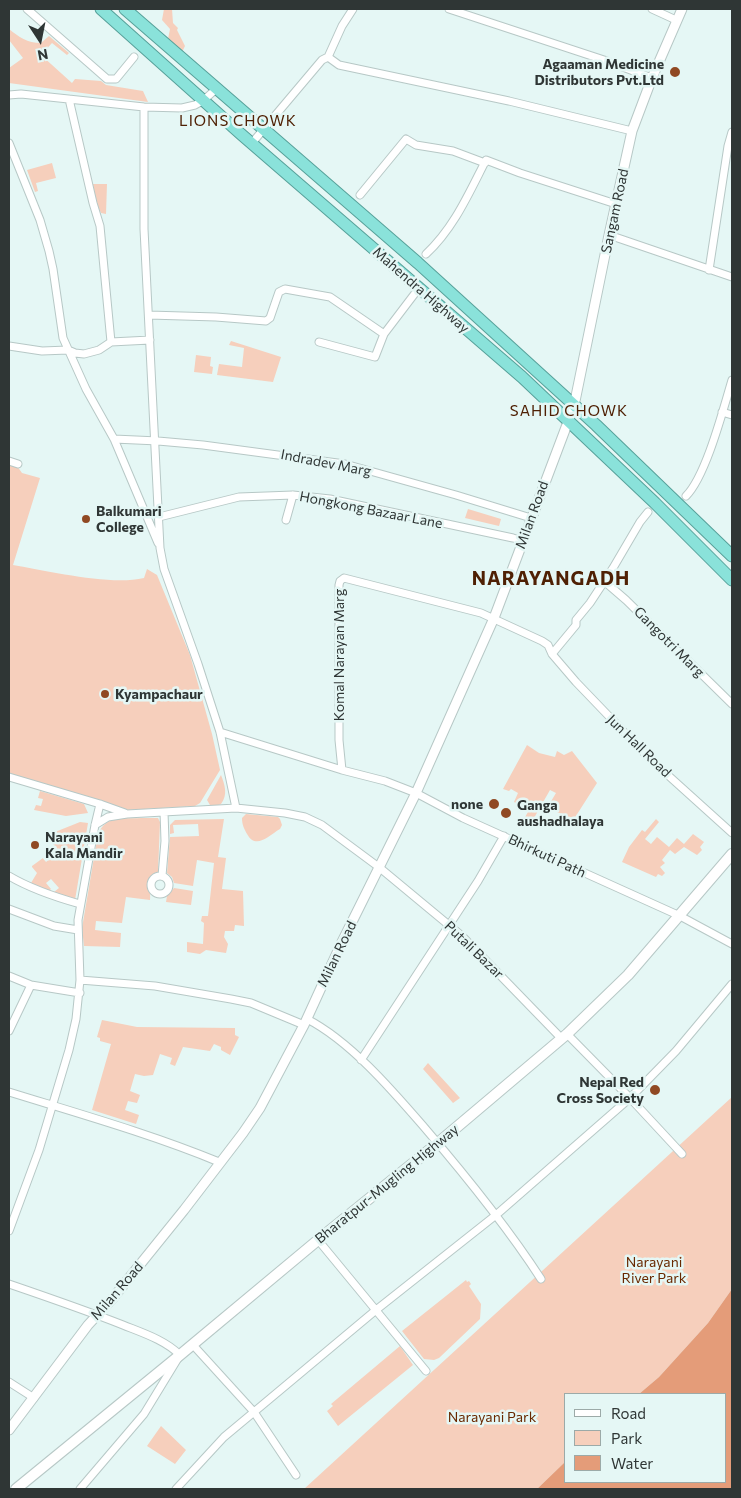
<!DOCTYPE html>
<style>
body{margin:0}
#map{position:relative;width:741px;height:1498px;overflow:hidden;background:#e5f7f5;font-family:Commissioner,sans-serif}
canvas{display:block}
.frame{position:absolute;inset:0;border:10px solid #2f3635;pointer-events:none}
.legend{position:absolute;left:564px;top:1393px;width:162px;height:90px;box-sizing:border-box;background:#e5f7f5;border:1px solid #9caaa8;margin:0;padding:6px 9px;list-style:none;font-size:15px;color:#2f3635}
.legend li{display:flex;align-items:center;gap:10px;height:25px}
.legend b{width:25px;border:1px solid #9caaa8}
.north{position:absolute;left:15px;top:15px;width:50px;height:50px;-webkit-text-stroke:4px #e5f7f5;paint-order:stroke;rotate:169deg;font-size:14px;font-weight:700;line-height:20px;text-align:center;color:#2f3635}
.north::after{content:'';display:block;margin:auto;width:18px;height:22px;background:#2f3635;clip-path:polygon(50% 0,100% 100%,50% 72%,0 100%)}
</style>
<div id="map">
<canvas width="741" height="1498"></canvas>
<div class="frame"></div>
<ul class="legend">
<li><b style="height:6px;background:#fff"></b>Road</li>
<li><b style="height:14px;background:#f6cfbc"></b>Park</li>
<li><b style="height:14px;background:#e49c79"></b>Water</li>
</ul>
<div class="north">N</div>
</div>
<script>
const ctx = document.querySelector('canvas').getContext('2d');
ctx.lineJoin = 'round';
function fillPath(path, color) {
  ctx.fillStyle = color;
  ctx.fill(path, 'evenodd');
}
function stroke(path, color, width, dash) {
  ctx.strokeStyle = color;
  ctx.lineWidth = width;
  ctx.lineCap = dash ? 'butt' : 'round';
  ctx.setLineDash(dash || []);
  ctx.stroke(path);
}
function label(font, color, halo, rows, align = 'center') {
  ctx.font = font + ' Commissioner,sans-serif';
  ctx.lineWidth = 5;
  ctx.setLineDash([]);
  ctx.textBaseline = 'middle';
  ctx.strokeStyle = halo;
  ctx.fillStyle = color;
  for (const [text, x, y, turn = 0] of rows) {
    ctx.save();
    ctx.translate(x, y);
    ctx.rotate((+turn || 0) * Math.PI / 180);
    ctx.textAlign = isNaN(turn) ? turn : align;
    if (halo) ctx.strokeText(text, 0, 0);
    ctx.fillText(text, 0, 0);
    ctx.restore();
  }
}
const green = new Path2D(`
 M164 9H172L173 23 178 28 177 30 185 46 182 52 168 39 170 29 162 20Z
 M9 29C19 37 27 43 41 43L49 36 69 53 67 55 52 43 41 55 72 83 75 79 101 81 106 85 143 91 148 102 9 83V68L23 58 9 40Z
 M52 163 56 178 36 183 38 191 35 192 27 170Z
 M93 184H107L106 214 101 213 95 200Z
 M231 341 281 357 273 382 217 375 219 364 242 367 244 348 229 345Z
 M196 355 211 357 210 366 213 367 212 374 194 372Z
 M9 463 17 466 22 473 40 478 13 565C49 571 110 586 144 578L147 569 157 575 190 655 212 734 220 770 200 803 195 806 128 810 9 774Z
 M468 509 501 519 499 526 465 518Z
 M527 745 539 753 555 757 557 751 564 755 572 751 597 783 574 819 547 808 556 793 550 790 530 825 523 821 529 810 514 802 518 793 511 789 509 791 503 789Z
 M221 775C225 785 228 795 221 804L216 806 210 805 207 800Z
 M40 791 84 804 88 813 66 816 34 810 36 805 41 806 43 799 38 798Z
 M246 814 278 817 280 819 282 825 280 829C268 836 256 850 247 834 244 828 242 825 242 818Z
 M141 818H158L160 822 158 872C142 877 152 889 150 900L126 897 122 923 96 921 95 930 121 933 120 947 84 946 82 928 98 834C106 815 123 819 141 818Z
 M224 819 218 857 226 858 222 889 243 891 244 926 235 925 234 931H225L224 937 228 944 226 953 206 950 200 954 187 952V942L203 944 204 923 201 921 202 916H208L214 863 197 860 193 886 174 883 172 877 167 873 170 837 199 836 198 824 173 825 174 833 170 834V825L175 820Z
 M656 819 659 822 645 839 651 844 657 837 669 847 677 838 684 844 693 834 704 842 700 847 702 850 697 855 684 847 675 854 670 850 662 860 665 863 660 867 665 873 662 876 658 874 656 877 622 862 629 847 642 830 645 832Z
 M80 822 88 823 75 900 55 894 54 892 59 888 51 879 46 883 51 889 49 891 31 883 37 873 32 867V866L43 858 46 862 59 851 48 838 55 832Z
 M174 888 193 891 191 905 166 902 167 896Z
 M102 1020 137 1027 235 1028V1035L239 1037 230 1055 221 1050V1047L214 1044 210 1051 183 1047 175 1066 170 1064 172 1058 160 1054 153 1075 144 1076 135 1074 130 1091 140 1095 137 1103 128 1101 125 1110 139 1115 136 1124 92 1110 111 1044 100 1041V1038L97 1037Z
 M428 1063 460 1098 453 1103 423 1069Z
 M732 1097V1289L708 1323 659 1377 639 1394H565V1462L537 1489H304Z
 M466 1280 467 1282 469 1281 471 1284 469 1286 481 1304 480 1319 439 1358 434 1360 424 1359 402 1331Z
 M400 1346 413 1365 338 1426 327 1411 333 1406 331 1404Z
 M161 1426 186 1450 175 1464 147 1446Z`);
const water = new Path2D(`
 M732 1289V1489H537L565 1462V1482H725V1394H639L659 1377 708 1323Z`);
const minor = new Path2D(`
 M27 9 107 79H116L134 57
 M449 9 604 60 652 78
 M652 9 676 20
 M328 57 339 65 509 101 632 131
 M9 95 21 94 144 107 182 108 195 105 204 100 216 89
 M144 107V229L160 548 164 569 198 664 220 732 236 808
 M9 143 40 220 49 251 53 269 63 338 86 389 114 439 158 543
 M252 143 322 60 328 57 342 26 353 9
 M360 195 406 139 416 145 453 151 485 163
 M609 235 732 277
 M426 254C454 228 469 193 486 160L520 173 616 204
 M709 270 728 146 732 132
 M149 315 216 317 266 321 270 318 279 292 285 289 330 297 384 334
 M111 342 150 340
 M319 342 375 357 384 334 419 288
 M9 346 42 351 68 350 75 353 84 354 99 350 111 342 100 226 93 203 69 99
 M722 412 732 415
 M114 439 158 441 203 445 345 464 456 495 531 518
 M9 461 18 464
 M686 496C706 476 723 410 732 380
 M159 517 239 497 293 495 330 499 513 538 523 541
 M286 520 293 495
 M604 581 626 600 732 704
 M552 654 576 625V620L590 603 613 568 640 522 648 512
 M220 732 342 770 385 781 416 793 463 818 680 916 732 944
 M342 770 339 740V585L340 581 344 578 481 613 542 641 548 645 552 654 576 682 650 759 732 833
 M9 777 100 804 125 813
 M95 825 108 817 127 814 236 808 285 813 305 817 322 825 380 868 462 936 562 1039
 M151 885a9 9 0 1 1 18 0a9 9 0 1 1-18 0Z
 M9 876C31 889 55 897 80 904
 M162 876 165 841 164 812
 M9 909 54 926 78 930
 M9 976 31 985 80 993
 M80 980 155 986 231 999 251 1003 304 1025
 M307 1019C350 1041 392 1090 424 1127 466 1176 506 1225 541 1279
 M9 1031 31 985
 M567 1034 630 1098 682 1154
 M361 1060 478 881 504 836
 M9 1092C80 1114 151 1134 219 1162
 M9 1231 39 1150 69 1050 76 1019 80 980 78 920 95 825 100 804
 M318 1240 426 1371
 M9 1284C47 1297 85 1310 123 1325 143 1333 165 1340 180 1355L144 1414 80 1489
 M193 1345 254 1412 296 1475
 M9 1382 34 1398
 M176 1489 224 1437 254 1412 376 1310 496 1215 630 1098 676 1051 732 984`);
const tertiary = new Path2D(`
 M9 1430 88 1325 113 1298 184 1210 243 1133 260 1108 304 1025 341 944 416 793 494 618 574 406 609 235 632 131 652 78 682 9`);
const secondary = new Path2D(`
 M16 1489 180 1355 318 1240 438 1143 567 1034 628 975 732 854`);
const trunk = new Path2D(`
 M101 9 242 135 522 377 655 503 732 580
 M125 9 418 263 596 425 732 556`);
const markers = [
 [675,72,6,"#904923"],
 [86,519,5,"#904923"],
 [105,694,5,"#904923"],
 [494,804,6,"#904923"],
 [506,813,6,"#904923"],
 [35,845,5,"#904923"],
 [655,1090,6,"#904923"]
];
const poiNames = [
 ["Agaaman Medicine",664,64,"right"],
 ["Distributors Pvt.Ltd",664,80,"right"],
 ["Balkumari",96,511],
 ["College",96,527],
 ["Kyampachaur",115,694],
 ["none",483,804,"right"],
 ["Ganga",517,805],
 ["aushadhalaya",517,821],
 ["Narayani",45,837],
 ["Kala Mandir",45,853],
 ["Nepal Red",644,1082,"right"],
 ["Cross Society",644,1098,"right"]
];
const streetNames = [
 ["Sangam Road",615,211,-78],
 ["Mahendra Highway",421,290,41],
 ["Indradev Marg",326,463,11],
 ["Hongkong Bazaar Lane",371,510,11],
 ["Milan Road",532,515,-70],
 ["Gangotri Marg",669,642,45],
 ["Komal Narayan Marg",339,655,-90],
 ["Jun Hall Road",639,746,44],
 ["Bhirkuti Path",547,856,25],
 ["Putali Bazar",474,950,44],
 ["Milan Road",337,954,-64],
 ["Bharatpur-Mugling Highway",387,1184,-39],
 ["Milan Road",117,1291,-49]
];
const parkNames = [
 ["Narayani",654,1262],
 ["River Park",654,1278],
 ["Narayani Park",492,1417]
];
const neighbourhoodNames = [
 ["LIONS CHOWK",238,121],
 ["SAHID CHOWK",569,411]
];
const districtNames = [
 ["NARAYANGADH",551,579]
];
fillPath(green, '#f6cfbc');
fillPath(water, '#e49c79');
stroke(minor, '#b7c8c6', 9);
stroke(tertiary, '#b7c8c6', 11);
stroke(secondary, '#b7c8c6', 12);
stroke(trunk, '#57a19a', 13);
stroke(minor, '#fff', 7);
stroke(tertiary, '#fff', 9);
stroke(secondary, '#fff', 10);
stroke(trunk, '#8ae2da', 11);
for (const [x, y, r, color] of markers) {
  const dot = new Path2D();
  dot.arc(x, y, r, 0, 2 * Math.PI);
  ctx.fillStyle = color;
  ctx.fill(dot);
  stroke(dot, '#e5f7f5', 2);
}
label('bold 14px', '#2f3635', '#e5f7f5', poiNames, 'left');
label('14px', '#2f3635', '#e5f7f5', streetNames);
label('14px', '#692900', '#e5f7f5', parkNames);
ctx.letterSpacing = '1px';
label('15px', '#4f2004', '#e5f7f5', neighbourhoodNames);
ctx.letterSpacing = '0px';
ctx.letterSpacing = '1px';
label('bold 19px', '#4f2004', '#e5f7f5', districtNames);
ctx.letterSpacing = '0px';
</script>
